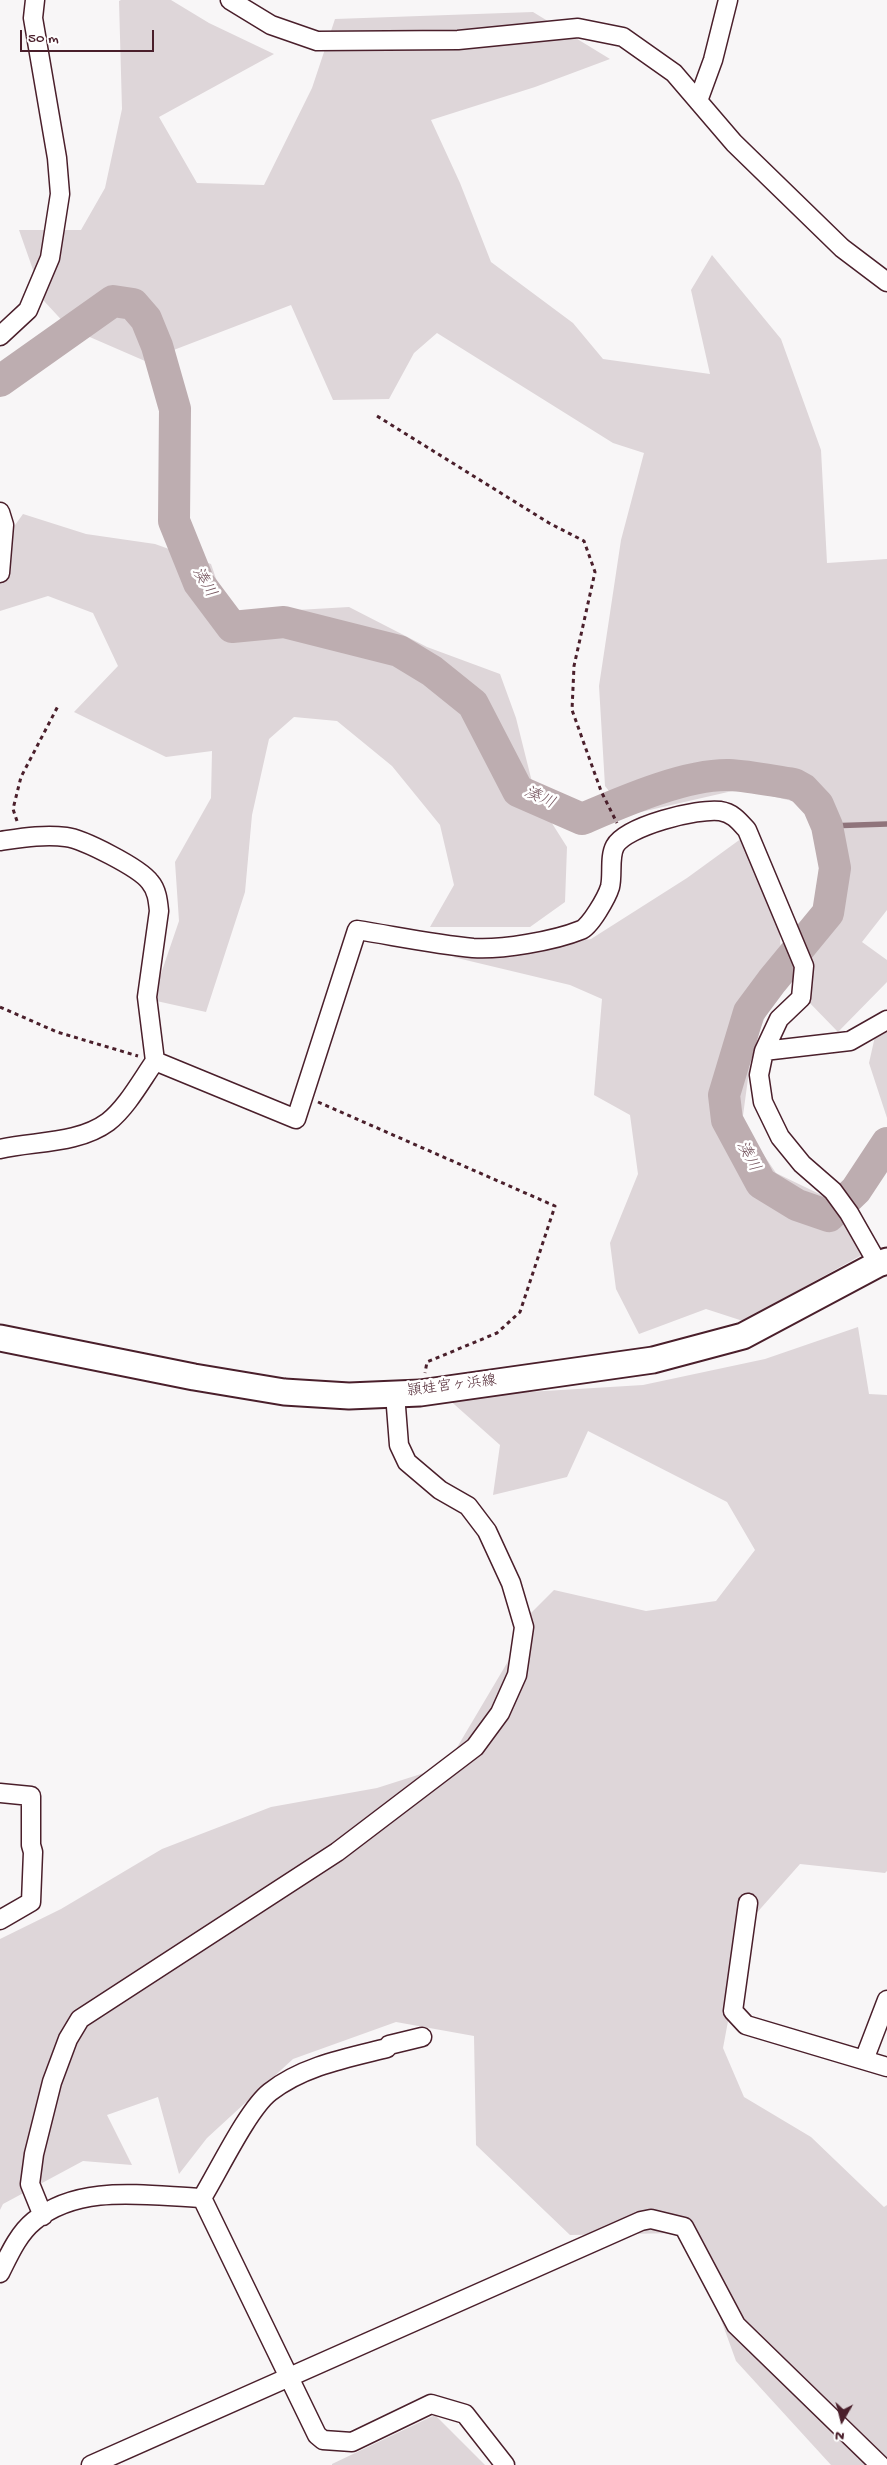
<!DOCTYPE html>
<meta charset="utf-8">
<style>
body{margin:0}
#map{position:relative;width:887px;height:2465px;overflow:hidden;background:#f8f6f7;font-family:"Gochi Hand",sans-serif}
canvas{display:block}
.north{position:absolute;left:817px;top:2395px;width:50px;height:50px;-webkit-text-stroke:4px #fff;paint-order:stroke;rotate:188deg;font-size:14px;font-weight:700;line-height:20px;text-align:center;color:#4a1f2b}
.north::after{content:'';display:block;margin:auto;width:18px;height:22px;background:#4a1f2b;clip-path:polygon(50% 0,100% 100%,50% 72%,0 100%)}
.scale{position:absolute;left:20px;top:30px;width:134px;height:22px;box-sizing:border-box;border:2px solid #4a1f2b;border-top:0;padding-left:6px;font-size:15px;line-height:18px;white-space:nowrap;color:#4a1f2b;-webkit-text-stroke:4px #fff;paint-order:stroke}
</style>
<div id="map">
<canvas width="887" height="2465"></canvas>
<div class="north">N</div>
<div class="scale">50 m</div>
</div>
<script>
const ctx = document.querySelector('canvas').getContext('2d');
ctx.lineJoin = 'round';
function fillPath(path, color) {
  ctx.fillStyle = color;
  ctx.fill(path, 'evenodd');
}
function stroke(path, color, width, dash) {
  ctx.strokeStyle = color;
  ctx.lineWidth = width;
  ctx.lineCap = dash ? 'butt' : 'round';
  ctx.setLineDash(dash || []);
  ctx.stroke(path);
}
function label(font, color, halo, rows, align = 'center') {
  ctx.font = font + ' "Gochi Hand","Klee One",sans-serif';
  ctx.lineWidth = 5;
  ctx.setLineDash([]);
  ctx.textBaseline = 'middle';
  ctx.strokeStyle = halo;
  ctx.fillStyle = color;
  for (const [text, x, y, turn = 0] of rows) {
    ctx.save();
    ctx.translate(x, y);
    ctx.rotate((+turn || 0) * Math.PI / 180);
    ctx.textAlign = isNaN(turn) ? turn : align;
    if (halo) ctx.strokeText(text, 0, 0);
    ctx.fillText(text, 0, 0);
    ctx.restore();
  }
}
const green = new Path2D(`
 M121 0H171L209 23 274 54 159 117 197 183 264 185 312 88 335 19 533 12 610 59 535 87 431 120 460 183 491 262 573 323 603 359 710 374 691 290 712 255 781 339 821 450 827 563 887 559V910L862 942 887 960V982L838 1032 803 996 819 869 818 807 741 789 628 815 605 786 599 686 621 540 644 453 613 443 437 333 414 353 389 399 333 400 291 305 145 361 69 328 44 301 19 230H81L105 188 122 109 119 1Z
 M23 514 86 534 155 544 211 564 228 614 349 607 427 647 500 674 516 718 536 798 567 847 565 902 530 927H430L454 885 440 825 392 766 337 721 294 717 269 739 252 815 245 892 206 1012 152 1000 179 921 175 862 211 798 212 751 166 757 74 712 118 666 93 613 48 596 0 611V546Z
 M742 838 779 920 782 975 752 1049 742 1123 776 1173 836 1202 878 1246 743 1321 706 1309 639 1334 616 1289 610 1243 638 1174 630 1115 594 1095 602 999 570 985 453 957 512 951 591 939 687 878Z
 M878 1023 887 1024V1118L869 1063Z
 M858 1327 869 1394 887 1395V1871L885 1873 800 1864 746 1925 723 2048 744 2097 811 2137 884 2207 887 2205V2465H831L736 2361 711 2292 679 2233 570 2235 476 2145 474 2036 396 2022 293 2059 207 2138 179 2174 158 2097 107 2115 132 2165 83 2161 3 2204 0 2210V1939L61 1909 162 1849 271 1807 377 1788 446 1766 510 1658 524 1620 554 1590 646 1611 716 1601 755 1550 727 1502 588 1431 567 1477 493 1495 500 1445 446 1397 643 1385 765 1359Z
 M435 2415 485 2465H332V2464Z`);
const stream = new Path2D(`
 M827 826 887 824`);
const river = new Path2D(`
 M0 381 113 301 133 304 146 319 157 346 175 409 174 521 199 583 232 627 284 622 399 651 432 671 473 704 518 791 582 819C622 802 685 774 729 775 750 776 773 781 794 784L803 789 818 805 827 826 835 868 828 913 772 981 749 1012 724 1095 727 1120 761 1183 797 1205 829 1216 856 1190 887 1143`);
const path = new Path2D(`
 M377 416 549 523 584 541 595 572 574 666 572 710 601 791 617 823
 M17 821 13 809 21 777 58 706
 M0 1007 57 1032 138 1056
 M318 1102 555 1206 520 1312 497 1333 427 1362 425 1373`);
const minor = new Path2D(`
 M230 0 271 25 317 41 458 40 578 28 623 37 674 73 734 143 842 248 887 282
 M698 101 713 60 728 0
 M0 336 28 310 50 258 60 194 57 158 33 18 35 0
 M0 512 4 525 0 573
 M0 841C21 838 44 834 66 837 83 839 140 868 150 882 157 890 158 901 159 911L147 997 155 1061C141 1081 127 1107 108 1122 78 1144 35 1141 0 1149
 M155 1061 296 1119 357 930C395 936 434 944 473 948 501 950 554 941 581 930 590 927 607 897 610 887 613 875 609 857 615 846 626 826 698 808 720 811 733 813 739 821 747 830L804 966 801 998 779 1019 764 1051
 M878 1264 849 1213 833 1191 802 1164 780 1137 763 1102 759 1075 764 1051 850 1041 887 1020
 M0 1793 31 1796V1845L33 1852 31 1902 0 1920
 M748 1903 733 2011 746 2025 887 2067
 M864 2060 887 2000
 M202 2198 317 2435 323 2440 352 2442 431 2404 465 2414 505 2465
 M202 2198C218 2172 248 2109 270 2092 303 2066 347 2058 387 2048L389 2045 422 2037
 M43 2216 30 2184 34 2154 52 2082 68 2039 80 2019 337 1852 475 1747 500 1713 517 1675 524 1627 511 1583 487 1531 468 1506 440 1490 407 1462 399 1445 395 1394
 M0 2273C9 2255 18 2234 34 2221 80 2183 147 2196 202 2198
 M91 2465C275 2385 457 2301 641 2221L651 2219 684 2227 736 2325 880 2465`);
const secondary = new Path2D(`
 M0 1338 194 1377 284 1392 349 1396 420 1393 653 1360 743 1336 878 1264 887 1261`);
const streetNames = [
 ["頴娃宮ヶ浜線",452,1387,-7]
];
const waterNames = [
 ["湊川",203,583,60],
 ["湊川",539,799,25],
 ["湊川",747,1157,62]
];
fillPath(green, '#ded6d9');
stroke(stream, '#8f747b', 5.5);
stroke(river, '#bdadb0', 32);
stroke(minor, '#4a1f2b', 21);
stroke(secondary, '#4a1f2b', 29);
stroke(path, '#4a1f2b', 3, [4, 4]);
stroke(minor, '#fff', 18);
stroke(secondary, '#fff', 25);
label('15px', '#4a1f2b', '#fff', streetNames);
label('italic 16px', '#72515a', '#fff', waterNames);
</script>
